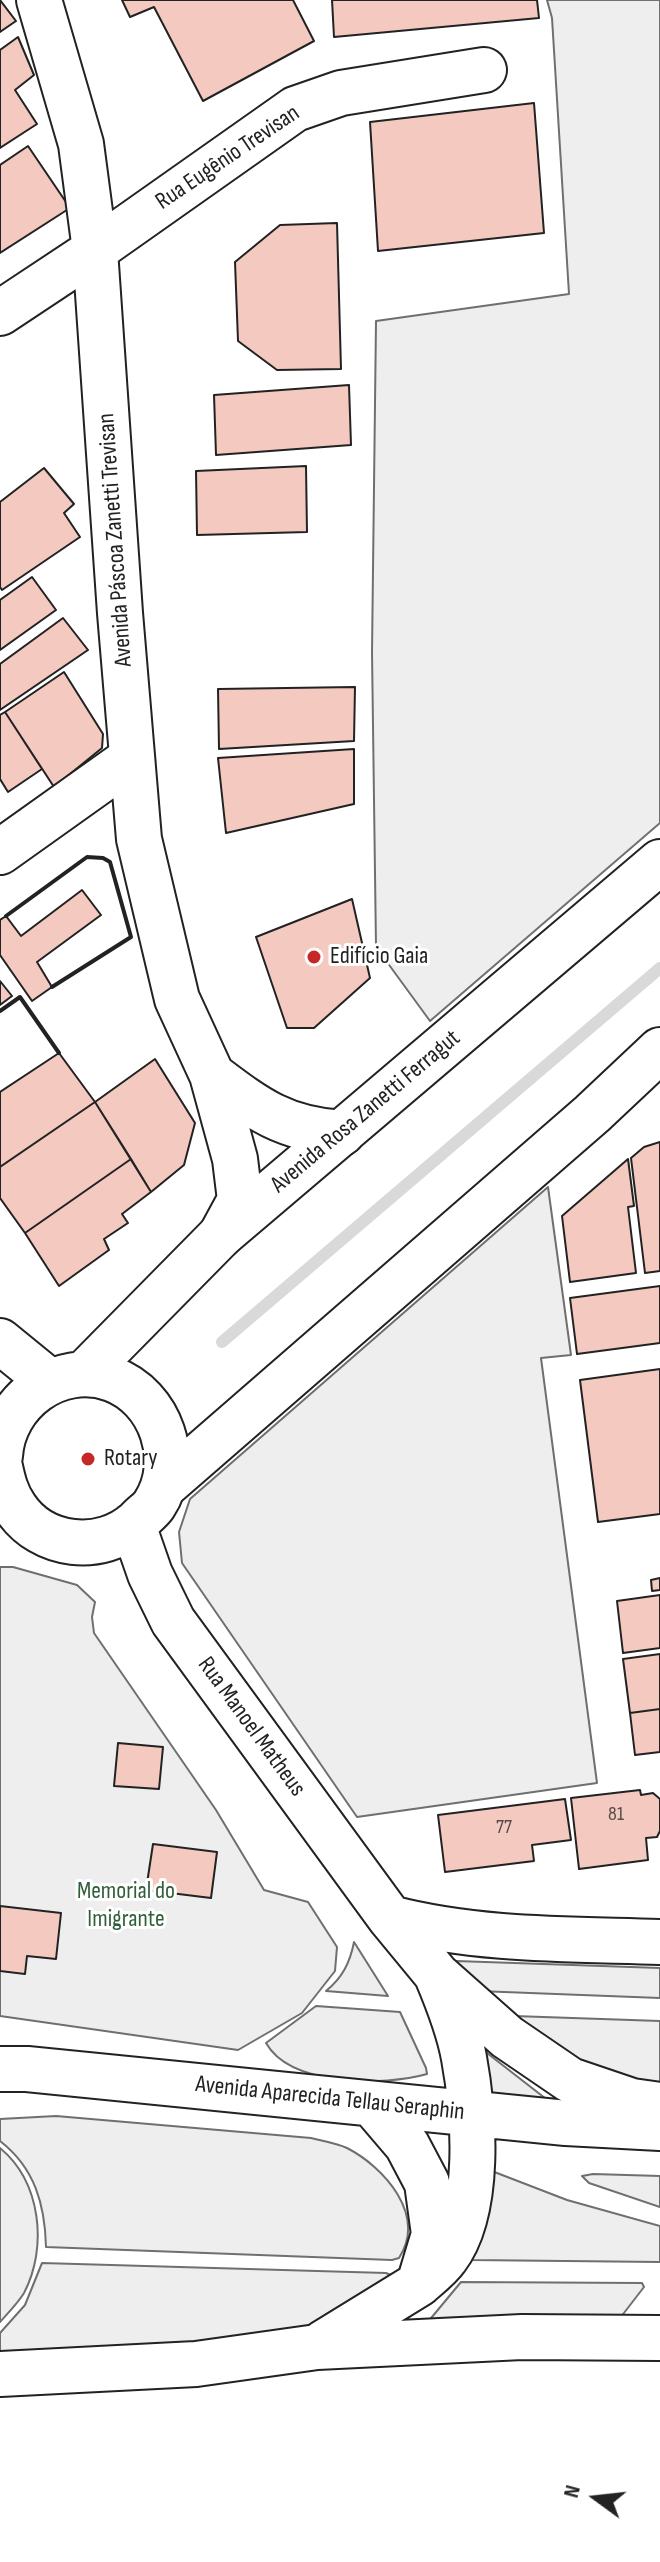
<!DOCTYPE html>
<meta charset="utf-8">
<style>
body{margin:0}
#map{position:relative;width:660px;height:2562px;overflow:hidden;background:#fff;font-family:"Sofia Sans Condensed",sans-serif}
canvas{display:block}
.north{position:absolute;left:556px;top:2458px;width:80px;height:80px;-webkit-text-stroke:6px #fff;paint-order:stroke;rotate:285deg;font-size:22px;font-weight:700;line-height:32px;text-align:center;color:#222}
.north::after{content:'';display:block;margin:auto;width:28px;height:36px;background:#222;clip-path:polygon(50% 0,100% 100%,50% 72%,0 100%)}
</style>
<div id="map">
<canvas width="660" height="2562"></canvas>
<div class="north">N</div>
</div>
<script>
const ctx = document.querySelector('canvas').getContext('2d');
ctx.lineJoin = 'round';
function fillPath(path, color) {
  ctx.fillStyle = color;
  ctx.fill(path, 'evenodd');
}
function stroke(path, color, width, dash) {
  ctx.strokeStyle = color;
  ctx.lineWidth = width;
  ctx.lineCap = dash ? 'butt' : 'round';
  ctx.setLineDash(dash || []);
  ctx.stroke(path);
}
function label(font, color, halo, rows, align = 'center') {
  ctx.font = font + ' "Sofia Sans Condensed",sans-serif';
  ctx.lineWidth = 6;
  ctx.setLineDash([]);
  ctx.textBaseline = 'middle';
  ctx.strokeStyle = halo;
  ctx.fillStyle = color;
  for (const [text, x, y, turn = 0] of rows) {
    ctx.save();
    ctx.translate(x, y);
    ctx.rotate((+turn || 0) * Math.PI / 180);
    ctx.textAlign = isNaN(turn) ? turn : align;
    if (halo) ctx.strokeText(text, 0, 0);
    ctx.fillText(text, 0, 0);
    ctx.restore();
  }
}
const green = new Path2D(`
 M547 0H660V823L430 1021 376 947 372 652 376 321 569 294 552 18Z
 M548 1187 571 1355 541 1358 597 1783 357 1817 182 1563 179 1532 190 1499Z
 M0 1567H13L77 1585 95 1602 92 1617 94 1633 216 1810 264 1890 308 1902 337 1947 335 1971 302 2013 238 2050 0 2016Z
 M354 1942 388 1996 326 1991C342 1978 350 1963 354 1942Z
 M456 1961 660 1968V1998L478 1991 453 1968Z
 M316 2006 400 2012 426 2068 427 2074C385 2086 291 2087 266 2043Z
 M514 2016 660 2021V2088L587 2070Z
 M478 2046 550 2102 490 2098Z
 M56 2116 311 2138C323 2141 336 2143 347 2148 384 2167 427 2215 399 2258L392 2260 46 2247C45 2205 35 2168 0 2141V2119Z
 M0 2148C41 2182 48 2247 24 2293 18 2303 8 2313 0 2322Z
 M484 2168 567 2200 660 2226V2262L470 2260Z
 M593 2174 660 2176V2207L589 2183 582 2176Z
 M42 2263 386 2273 393 2276 343 2320 268 2337 0 2356V2333L25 2305Z
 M461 2282 642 2283 644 2287 617 2322 422 2329Z`);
const stream = new Path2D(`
 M222 1342 660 968`);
const building = new Path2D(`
 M0 0 16 21 0 32Z
 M122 0H293L314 41 203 101 154 7 130 17Z
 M332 0H537L539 18 334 37Z
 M18 37 34 75 15 90 37 124 0 148V50Z
 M534 103 544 233 378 251 370 122Z
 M28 146 70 208 0 253V165Z
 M337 223 341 369 277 370 238 341 235 262 280 225Z
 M349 385 351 445 216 455 214 395Z
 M306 466 307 532 197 535 196 471Z
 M44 468 74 504 64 513 80 537 2 590 0 587V502Z
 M32 577 56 610 0 650V600Z
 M63 618 88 650 0 710V664Z
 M64 672 103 734 102 748 54 787 5 712Z
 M355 687 354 741 219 749 218 689Z
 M5 712 42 769 8 792 0 779V715Z
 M354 749V804L226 833 218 758Z
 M82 890 101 915 37 962 52 987 32 1001 0 955V920L6 916 21 936Z
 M352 899 370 978 314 1028H287L256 937Z
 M0 981 12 996 0 1005Z
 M59 1053 95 1102 0 1167V1092Z
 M155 1059 195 1123 184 1165 151 1192 95 1102Z
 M95 1102 131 1159 25 1233 0 1198V1167Z
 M660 1142V1271L645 1273 631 1158 644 1147Z
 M131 1159 151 1192 122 1214 128 1223 104 1239 109 1250 59 1286 25 1233Z
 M628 1159 634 1206 628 1207 636 1273 570 1282 562 1216Z
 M660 1286V1343L577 1354 570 1298Z
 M660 1369V1514L598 1522 580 1380Z
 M660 1578V1590L652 1591 651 1580Z
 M660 1595V1648L623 1653 617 1601Z
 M660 1654V1709L630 1713 623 1659Z
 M660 1709V1752L635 1755 630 1713Z
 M118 1743 163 1747 159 1789 114 1786Z
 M640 1790 641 1795 653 1793 660 1799V1831L657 1837 646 1838 648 1860 579 1869 571 1798Z
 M565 1799 571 1840 532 1845 534 1861 445 1872 438 1815Z
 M153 1844 217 1852 211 1898 146 1890Z
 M0 1906 61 1913 56 1959 27 1956 25 1974 0 1971Z`);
const minor = new Path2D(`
 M39 0 81 144 95 250 120 613 139 839 177 999 212 1075 235 1159 240 1200 221 1235
 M0 313 95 250 295 109 341 93 484 70
 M0 852 132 758
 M212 1075C257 1109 283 1129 342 1133`);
const major = new Path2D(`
 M0 1341 49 1381
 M84 1374 221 1235 660 862
 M0 1456C3 1402 58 1360 112 1379 161 1397 183 1461 154 1505 150 1511 142 1516 137 1522 101 1554 42 1548 15 1507 6 1494 3 1481 0 1467
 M163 1487 592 1114 660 1050
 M133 1525 150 1574 173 1621 390 1918 437 1975 507 2037 570 2080 632 2101 660 2105
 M390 1918C478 1941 569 1939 660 1942
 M0 2069H27L566 2123 660 2128
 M419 2284C428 2276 439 2268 446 2258 482 2211 474 2113 464 2058 459 2030 448 2002 437 1976
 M323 2343 419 2284 434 2234 427 2183 407 2145 372 2104
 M0 2374 196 2364 317 2347 522 2337 660 2338`);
const wall = new Path2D(`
 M6 916 87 857 103 858 110 862 131 937 52 987
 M0 1011 20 997 59 1053`);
const markers = [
 [314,957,8,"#c62828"],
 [88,1459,8,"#c62828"]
];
const numberNames = [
 ["81",616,1815],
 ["77",504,1828]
];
const streetNames = [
 ["Rua Eugênio Trevisan",228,158,-34],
 ["Avenida Páscoa Zanetti Trevisan",116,540,-94],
 ["Avenida Rosa Zanetti Ferragut",366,1112,-40],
 ["Rua Manoel Matheus",251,1727,54],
 ["Avenida Aparecida Tellau Seraphin",330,2099,6]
];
const poiNames = [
 ["Edifício Gaia",330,957],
 ["Rotary",104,1459]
];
const parkNames = [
 ["Memorial do",126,1892],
 ["Imigrante",126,1920]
];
fillPath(green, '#eee');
stroke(green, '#6f6f6f', 2);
stroke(stream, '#d9d9d9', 12);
fillPath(building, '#f3c9c0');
stroke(building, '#222', 2);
stroke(minor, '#222', 48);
stroke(major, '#222', 48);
stroke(minor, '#fff', 44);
stroke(major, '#fff', 44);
stroke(wall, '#222', 4);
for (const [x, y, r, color] of markers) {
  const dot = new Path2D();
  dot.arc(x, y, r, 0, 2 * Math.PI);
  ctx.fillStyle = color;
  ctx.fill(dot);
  stroke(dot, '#fff', 3);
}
label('20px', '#564c4a', null, numberNames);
label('24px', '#222', '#fff', streetNames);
label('24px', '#222', '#fff', poiNames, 'left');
label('24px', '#2f5e38', '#fff', parkNames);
</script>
